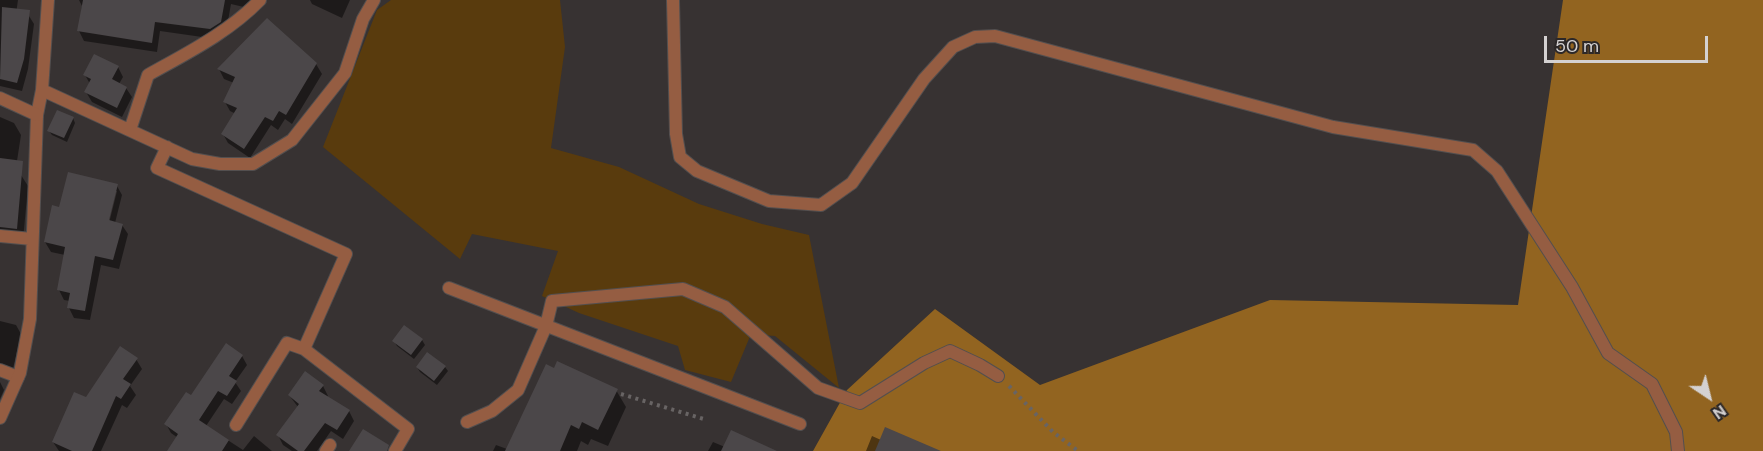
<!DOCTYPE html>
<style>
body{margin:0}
#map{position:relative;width:1763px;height:451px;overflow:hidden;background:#373232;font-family:"DM Sans",sans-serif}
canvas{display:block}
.north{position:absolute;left:1679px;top:367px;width:60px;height:60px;-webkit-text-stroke:4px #2c2828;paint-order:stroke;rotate:145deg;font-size:16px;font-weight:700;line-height:24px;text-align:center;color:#d4d1d1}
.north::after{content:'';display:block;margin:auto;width:21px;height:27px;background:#d4d1d1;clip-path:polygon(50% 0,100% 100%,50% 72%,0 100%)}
.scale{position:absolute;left:1544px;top:36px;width:164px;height:27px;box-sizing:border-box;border:3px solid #d4d1d1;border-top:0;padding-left:8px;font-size:18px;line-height:21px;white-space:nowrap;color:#d4d1d1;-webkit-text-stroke:4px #2c2828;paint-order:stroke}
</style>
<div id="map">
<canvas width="1763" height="451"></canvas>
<div class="north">N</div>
<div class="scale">50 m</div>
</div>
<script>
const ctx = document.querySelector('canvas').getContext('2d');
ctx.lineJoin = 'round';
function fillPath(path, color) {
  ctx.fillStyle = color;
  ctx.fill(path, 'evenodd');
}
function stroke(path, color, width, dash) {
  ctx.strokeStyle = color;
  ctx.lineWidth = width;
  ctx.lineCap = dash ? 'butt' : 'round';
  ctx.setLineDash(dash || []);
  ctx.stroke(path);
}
const green = new Path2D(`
 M391 0H560L565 47 551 148 619 167 699 204 762 224 809 235 839 388 775 336 751 334 731 382 685 370 678 346 579 313 542 296 558 251 472 234 460 259 323 147 377 10Z`);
const forest = new Path2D(`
 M1563 0H1763V451H813L847 390 935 309 1040 385 1270 300 1518 305Z`);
const shadow = new Path2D(`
 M0 0H18L16 14 29 16 34 24 28 69 22 91 0 86Z
 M79 0H250L248 8 231 4 226 32 216 39 160 31 157 52 84 41 79 31 82 6Z
 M310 0H350L342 18 312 4Z
 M316 64 322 74 292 124 285 119 278 130 271 125 250 158 228 143 223 134 236 114 230 111 225 102 234 83 224 79 219 69Z
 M118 67 123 77 119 84 126 88 132 97 122 117 92 102 86 92 90 84 85 75Z
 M0 117 14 123 21 135 15 174 21 175 28 186 23 240 0 237Z
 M73 118 75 123 67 142 52 135 49 131Z
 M117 186 122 195 115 223 122 225 128 234 119 269 101 265 90 320 74 318 69 308 70 301 64 300 59 290 65 255 51 252 45 242 60 209ZM114 191H117L108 227H105Z
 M0 321 16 325 21 334 12 373 0 375Z
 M422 340 425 345 414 359 397 346 394 341Z
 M242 356 247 365 235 382 241 391 232 404 224 399 206 426 243 450 254 436 272 451H169L178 438 171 433 166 424 191 397Z
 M136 359 142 369 130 386 136 395 127 408 122 405 101 451H59L53 442 87 399Z
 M417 367H445L448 371 437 385 420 372Z
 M0 382 4 390 0 399Z
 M323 386 328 396 327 398 349 411 354 421 343 439 331 431 317 451H292L283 445 278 435 298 407 289 395Z
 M616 390 626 407 608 446 591 439 588 445 581 441 577 451H493L496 445 507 449Z
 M872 436 881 440 936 451H866Z
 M713 442 725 447 773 451H708Z`);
const building = new Path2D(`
 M83 0H225L221 22 210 29 155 22 152 43 77 31Z
 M2 7 30 10 24 59 17 83 0 79Z
 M267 18 317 63 286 115 279 111 273 121 265 117 244 149 221 134 237 108 223 102 235 77 217 69Z
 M94 54 119 66 112 79 127 87 117 108 84 92 91 79 83 75Z
 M57 110 74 117 64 138 47 131Z
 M0 158 23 161 17 229 0 227Z
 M68 172 118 184 109 220 123 224 113 260 95 256 85 311 67 308 70 293 57 290 65 247 44 242 52 205 59 207Z
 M404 325 423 339 411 355 392 341Z
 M226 343 243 355 229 376 237 381 227 396 218 391 199 420 229 440 222 451H167L178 434 164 424 186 392 191 395Z
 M120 346 138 358 123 379 131 384 121 399 116 396 92 451H72L52 442 74 392 86 397Z
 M427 352 446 366 434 381 416 367Z
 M557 361 618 389 598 430 582 422 579 429 571 425 560 451H505L546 364 554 368Z
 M305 371 324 385 319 391 350 410 337 430 325 423 304 451H298L276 435 299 404 288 395Z
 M885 427 941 451H875Z
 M363 429 389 445 387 451H349Z
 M731 430 777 451H721Z`);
const path = new Path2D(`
 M1009 386 1053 432 1078 451
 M621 394 707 420`);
const service = new Path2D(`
 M449 288 800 424
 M0 370 18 377
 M467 422 492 411 518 390 546 326 552 301 683 289 725 307 818 388 860 403 924 363 950 351 980 365 998 376
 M326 451 330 445`);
const minor = new Path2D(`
 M673 0 676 134 680 157 697 171 769 201 821 205 852 183 924 79 953 47 975 37 995 36 1333 127 1473 150 1497 171 1572 287 1608 353 1652 384 1676 432 1678 451
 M42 90 192 159 220 164H253L292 140 345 73 363 19 374 0
 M130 130 148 75C187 53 228 33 260 0
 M167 147 157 168 346 254 304 349 408 429 395 451
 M0 236 32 239
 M0 418 20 373 30 319 37 115 42 90 48 0
 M236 425 287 343 304 349`);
const tertiary = new Path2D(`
 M0 98 37 115`);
fillPath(green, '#593b0d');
fillPath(forest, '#926420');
fillPath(shadow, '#0007');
fillPath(building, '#4b4749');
stroke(service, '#534f4f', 14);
stroke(minor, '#534f4f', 14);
stroke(tertiary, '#534f4f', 14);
stroke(path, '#686464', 4, [3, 4.5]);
stroke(service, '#955d42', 12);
stroke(minor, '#955d42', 12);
stroke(tertiary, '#955d42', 12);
</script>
